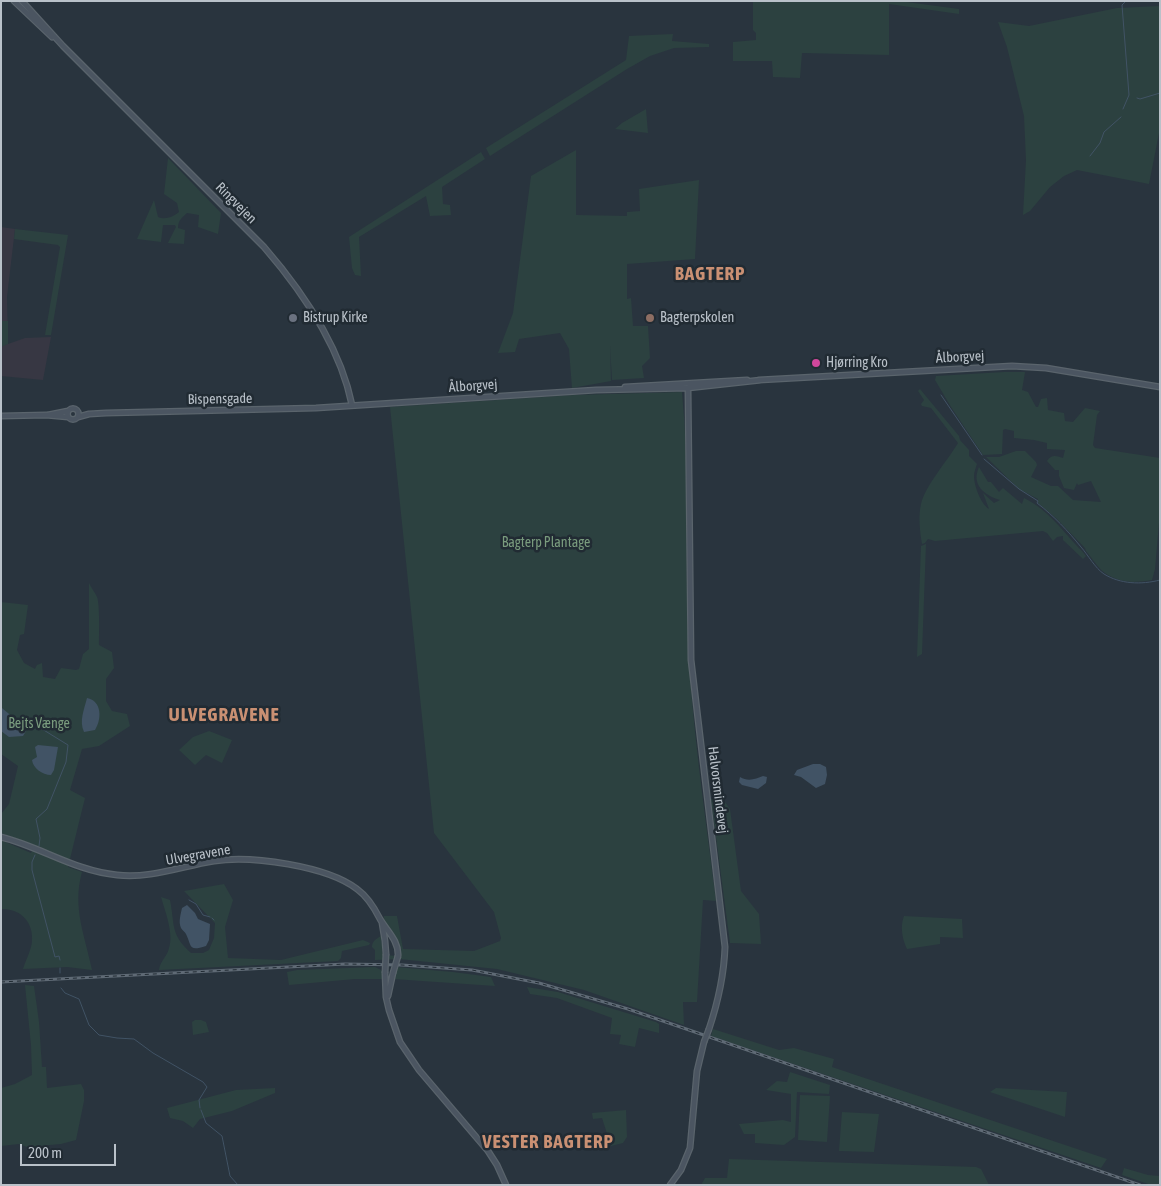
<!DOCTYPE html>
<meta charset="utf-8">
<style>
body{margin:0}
#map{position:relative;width:1161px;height:1186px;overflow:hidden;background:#29343e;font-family:"Asap Condensed",sans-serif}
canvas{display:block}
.frame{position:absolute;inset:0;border:2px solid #b9c1c9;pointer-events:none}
.scale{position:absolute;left:20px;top:1144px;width:96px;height:22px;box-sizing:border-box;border:2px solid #b9c1c9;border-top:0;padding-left:6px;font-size:15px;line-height:18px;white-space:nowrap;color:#b9c1c9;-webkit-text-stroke:4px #212b33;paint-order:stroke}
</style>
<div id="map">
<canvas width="1161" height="1186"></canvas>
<div class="frame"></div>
<div class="scale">200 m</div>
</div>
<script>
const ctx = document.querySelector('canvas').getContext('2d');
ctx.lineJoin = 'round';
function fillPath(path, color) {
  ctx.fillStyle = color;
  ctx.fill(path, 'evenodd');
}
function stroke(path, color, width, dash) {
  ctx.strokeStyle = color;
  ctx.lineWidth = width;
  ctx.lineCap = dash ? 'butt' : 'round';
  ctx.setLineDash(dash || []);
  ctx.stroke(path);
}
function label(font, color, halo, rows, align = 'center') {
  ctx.font = font + ' "Asap Condensed",sans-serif';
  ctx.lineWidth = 5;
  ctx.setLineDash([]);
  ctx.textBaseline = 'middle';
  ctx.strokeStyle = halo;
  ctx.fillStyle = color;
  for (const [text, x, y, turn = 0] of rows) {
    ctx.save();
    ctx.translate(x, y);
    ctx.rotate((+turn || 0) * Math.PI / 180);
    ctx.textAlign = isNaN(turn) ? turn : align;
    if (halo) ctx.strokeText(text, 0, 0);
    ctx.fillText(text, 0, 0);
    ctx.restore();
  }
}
const medical = new Path2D(`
 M1 227 15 229 7 297 8 344 25 338 51 337 43 380 1 376Z`);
const green = new Path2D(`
 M753 1H899L959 9V14L889 4V55L802 53 800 78 773 77 772 61H733V42L756 40V33L753 30Z
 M1160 6V128L1149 184 1077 170 1064 176 1050 187 1030 211 1023 215 1026 160 1024 116 1007 47 998 22 1029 26 1117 8Z
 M673 34 672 41 709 44V47L674 48 650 56 627 69 490 156 486 148 626 60 629 36Z
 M646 109 648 133 615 129 622 123Z
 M576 150V215L627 216V212L640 211 639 189 699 180 695 259 627 264V299L631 298 633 326H648L650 358 642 366 644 378 612 380 610 345 611 381 572 388 569 349 560 333 519 339 515 352 498 353 513 313 531 176Z
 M481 152 485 159 442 187 443 204 450 205 451 215 430 216 426 196 359 237 361 276 355 275 352 268 349 237Z
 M168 158 221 213 218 234 198 227 199 215 187 213C182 218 178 220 178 228L185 230 184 244 168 243 176 227 175 225H163L161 242 137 239 154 200 158 217C165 220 173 217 179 212L177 203 164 194Z
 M15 229 68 235 51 335H45L60 247 58 245 14 239Z
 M1 321H8V344L1 347Z
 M1004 372H1025L1022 390 1028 392 1036 407H1038L1041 399 1047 398 1048 410 1064 413 1065 421 1073 422 1085 408 1100 411 1097 415 1093 445 1095 448 1160 458V511L1155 569 1152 580C1136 583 1119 583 1105 573 1098 568 1092 558 1086 551L1085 548 1056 518 1038 503V499L1019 489 986 457H999L1016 451H1025L1036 462 1037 465 1031 477 1051 486H1058L1073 500 1101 502 1091 481 1078 485 1077 483 1074 490 1064 488 1059 476V470H1055L1047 461C1052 454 1056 456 1063 458L1065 450 1047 449V443L1034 440 1014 438V431L1005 429 1003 430 1002 454 983 455 951 407 935 380 936 376Z
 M920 389 959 436 960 440 969 450V456L977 464C976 467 974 472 974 476 974 486 981 504 989 509L983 493 994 503 1000 500C984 495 971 485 979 467L988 482H991L999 492 1003 488 1022 504 1024 498C1050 511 1063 532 1082 551L1086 556 1083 559 1063 540V536L1057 537 1053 541 1047 533 1043 531 935 541 928 539 925 543 922 544C920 532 918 516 921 504 925 486 948 460 958 443L931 408 922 406 921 404 924 400 918 391Z
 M682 392C690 473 685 553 688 634 691 723 705 812 716 901L703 900 697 1002H683L684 1025 584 990 497 969 399 959 375 960V950L372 947C372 941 376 939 381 936L383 955 399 956 384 923V916H397L403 949 474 951 500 941 501 938 494 912 434 833 390 407 574 395Z
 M926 544 922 654 917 657 921 546Z
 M89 583C91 588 95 592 97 597 100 604 99 636 99 645L112 652 114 668 106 679V701L112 711 127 714 130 726 99 746 82 749 70 790 85 798 68 867 82 872C72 908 85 935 92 970L67 967 23 969C26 960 31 950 32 942 34 922 20 908 1 909V840L31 853 34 845 1 833V814L9 804 18 766 1 754V602L28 605 24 634 20 635 17 650 24 663 35 669 37 665 42 663 43 677 55 679 61 668 76 670 79 669 83 654 89 649Z
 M209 731 232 740 222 763 206 755 195 765 179 750 193 737Z
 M711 799H723L730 809 741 891 759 914 761 944 730 943Z
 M224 884 233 900 225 927 228 958 281 960 363 940 370 943 369 945 342 951 341 958 338 961 159 970C160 961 167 957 169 948 174 934 165 911 161 897L170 900C175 925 170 934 191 953H203L209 950 214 938 215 923 184 891Z
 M904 916 962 919 963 938 940 937V944L907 949C902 939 900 926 904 916Z
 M375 967 383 971V979H355L289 985 287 972 297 970Z
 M396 967 453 972 491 977 495 986 393 979Z
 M25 985 34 986 39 1022 42 1067H46L47 1088 81 1084 84 1090V1101L76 1140 61 1144 27 1147 19 1144 1 1146V1088L15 1084 32 1075 31 1045Z
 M527 987 558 992 656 1022 659 1024V1033L639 1028 635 1047 619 1044 621 1035 610 1034 612 1018 557 998 530 994Z
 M195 1020H201L206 1022 209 1032 193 1035 192 1022Z
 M713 1029 779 1050 794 1048 834 1059 832 1067 1107 1159 1101 1168 711 1036Z
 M790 1072 830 1085 829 1094 797 1092 795 1137 784 1145 755 1143V1134H744L739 1124 783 1120 791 1122V1094L766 1090 777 1081 787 1082Z
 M275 1088V1093L232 1111 200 1119 193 1128 183 1121 170 1118 167 1108 236 1090Z
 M996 1088 1067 1092 1065 1117 990 1092Z
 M800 1095 830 1096 827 1142 798 1140Z
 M626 1110 627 1137 623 1143 611 1146 602 1118 593 1119 592 1113Z
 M842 1112 879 1114 874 1152 839 1151Z
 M729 1159 976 1167 981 1169 989 1185H701L705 1178H727Z
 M1124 1168 1148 1175 1160 1176V1185H1151L1122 1175Z`);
const water = new Path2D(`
 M87 698C102 701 102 719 95 730L84 732C79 721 84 710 87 698Z
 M1 707C7 713 23 724 26 731L23 736 9 737 1 731Z
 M38 745 58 747 54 770 51 775C42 775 33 768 32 760L37 757 35 747Z
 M813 764H820L826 767 827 775 825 784 816 788 801 777 794 775 797 770Z
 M763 776 767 777 766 783 758 789 742 785 739 782 740 777C748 782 756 779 763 776Z
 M187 905 195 913 198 919 210 924 209 940 206 946C188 952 192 946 186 934 185 932 182 930 181 928 178 922 181 913 182 908Z`);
const stream = new Path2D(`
 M1137 98 1140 99 1160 93
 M1123 109 1129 95 1122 5 1126 1
 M1090 156 1100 143 1104 132 1121 117
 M941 395 982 455
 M984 459 1019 489 1038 501 1037 503C1054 516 1068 531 1081 547 1088 555 1095 568 1104 574 1120 584 1141 585 1160 580
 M39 846 40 838 36 819 47 809 66 762 68 745 42 729
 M35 855 32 862V870L55 957 59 956 60 960
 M189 900 196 904 203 915 210 917
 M212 918 214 920
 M60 968V973
 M61 988 65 993 79 999 89 1025 99 1035 117 1038 134 1039 153 1053 203 1082 207 1087 199 1100 200 1108
 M201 1110 206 1123 222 1136 230 1176 238 1185`);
const secondary = new Path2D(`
 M14 1 52 37
 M22 1 63 46 264 247C303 292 340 346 352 405
 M759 380 1012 366 1046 368 1160 387
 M625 387 747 380
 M688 388 691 660 725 947C724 976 718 1002 709 1029
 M67.5 414a5.5 5.5 0 1 1 11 0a5.5 5.5 0 1 1-11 0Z
 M48 415 68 411
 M1 416 46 415 68 417
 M78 417 89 414 106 413 316 408 596 390 688 388 761 380
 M1 837C41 847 75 871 117 875 150 879 182 866 214 861 251 855 327 866 357 889 368 897 374 907 380 919 387 931 399 941 398 956
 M382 923 385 941 386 954
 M385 973 386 997 389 1010 400 1042 419 1070 488 1151 497 1165 506 1185
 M388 996 393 973
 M670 1185 681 1170 690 1148 697 1071 704 1042`);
const rail = new Path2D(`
 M1 982 345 964 402 965 472 970 539 983 628 1009 1140 1185`);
const secondaryBridge = new Path2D(`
 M385 973 386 954
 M393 973 398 956
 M704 1042 709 1029`);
const markers = [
 [293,318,5,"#6b7280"],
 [650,318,5,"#8d6e63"],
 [816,363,5,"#d1479c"]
];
const streetNames = [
 ["Ringvejen",236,203,45],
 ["Ålborgvej",960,357,-3],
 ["Ålborgvej",473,386,-4],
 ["Bispensgade",220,399,-1],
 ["Halvorsmindevej",718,790,83],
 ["Ulvegravene",198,855,-10]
];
const poiNames = [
 ["Bistrup Kirke",303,318],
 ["Bagterpskolen",660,318],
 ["Hjørring Kro",826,363]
];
const parkNames = [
 ["Bagterp Plantage",546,543],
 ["Bejts Vænge",39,724]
];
const districtNames = [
 ["BAGTERP",710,274],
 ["ULVEGRAVENE",224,715],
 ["VESTER BAGTERP",548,1142]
];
fillPath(medical, '#373743');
fillPath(green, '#2c4140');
fillPath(water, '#415365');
stroke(stream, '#415365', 1);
stroke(secondary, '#5a646c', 7);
stroke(secondary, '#4b5561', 4.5);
stroke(rail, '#5f6a75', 3);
stroke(rail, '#212b33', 1, [4]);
stroke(secondaryBridge, '#5a646c', 7, []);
stroke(secondaryBridge, '#4b5561', 4.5);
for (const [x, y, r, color] of markers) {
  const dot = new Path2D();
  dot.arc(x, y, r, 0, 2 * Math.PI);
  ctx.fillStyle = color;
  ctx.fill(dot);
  stroke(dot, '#212b33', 2);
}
label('14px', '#b9c1c9', '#212b33', streetNames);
label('14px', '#b9c1c9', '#212b33', poiNames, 'left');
label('14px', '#7a9c7e', '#212b33', parkNames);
ctx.letterSpacing = '1px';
label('bold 19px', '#ca9073', '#212b33', districtNames);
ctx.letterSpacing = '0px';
</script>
